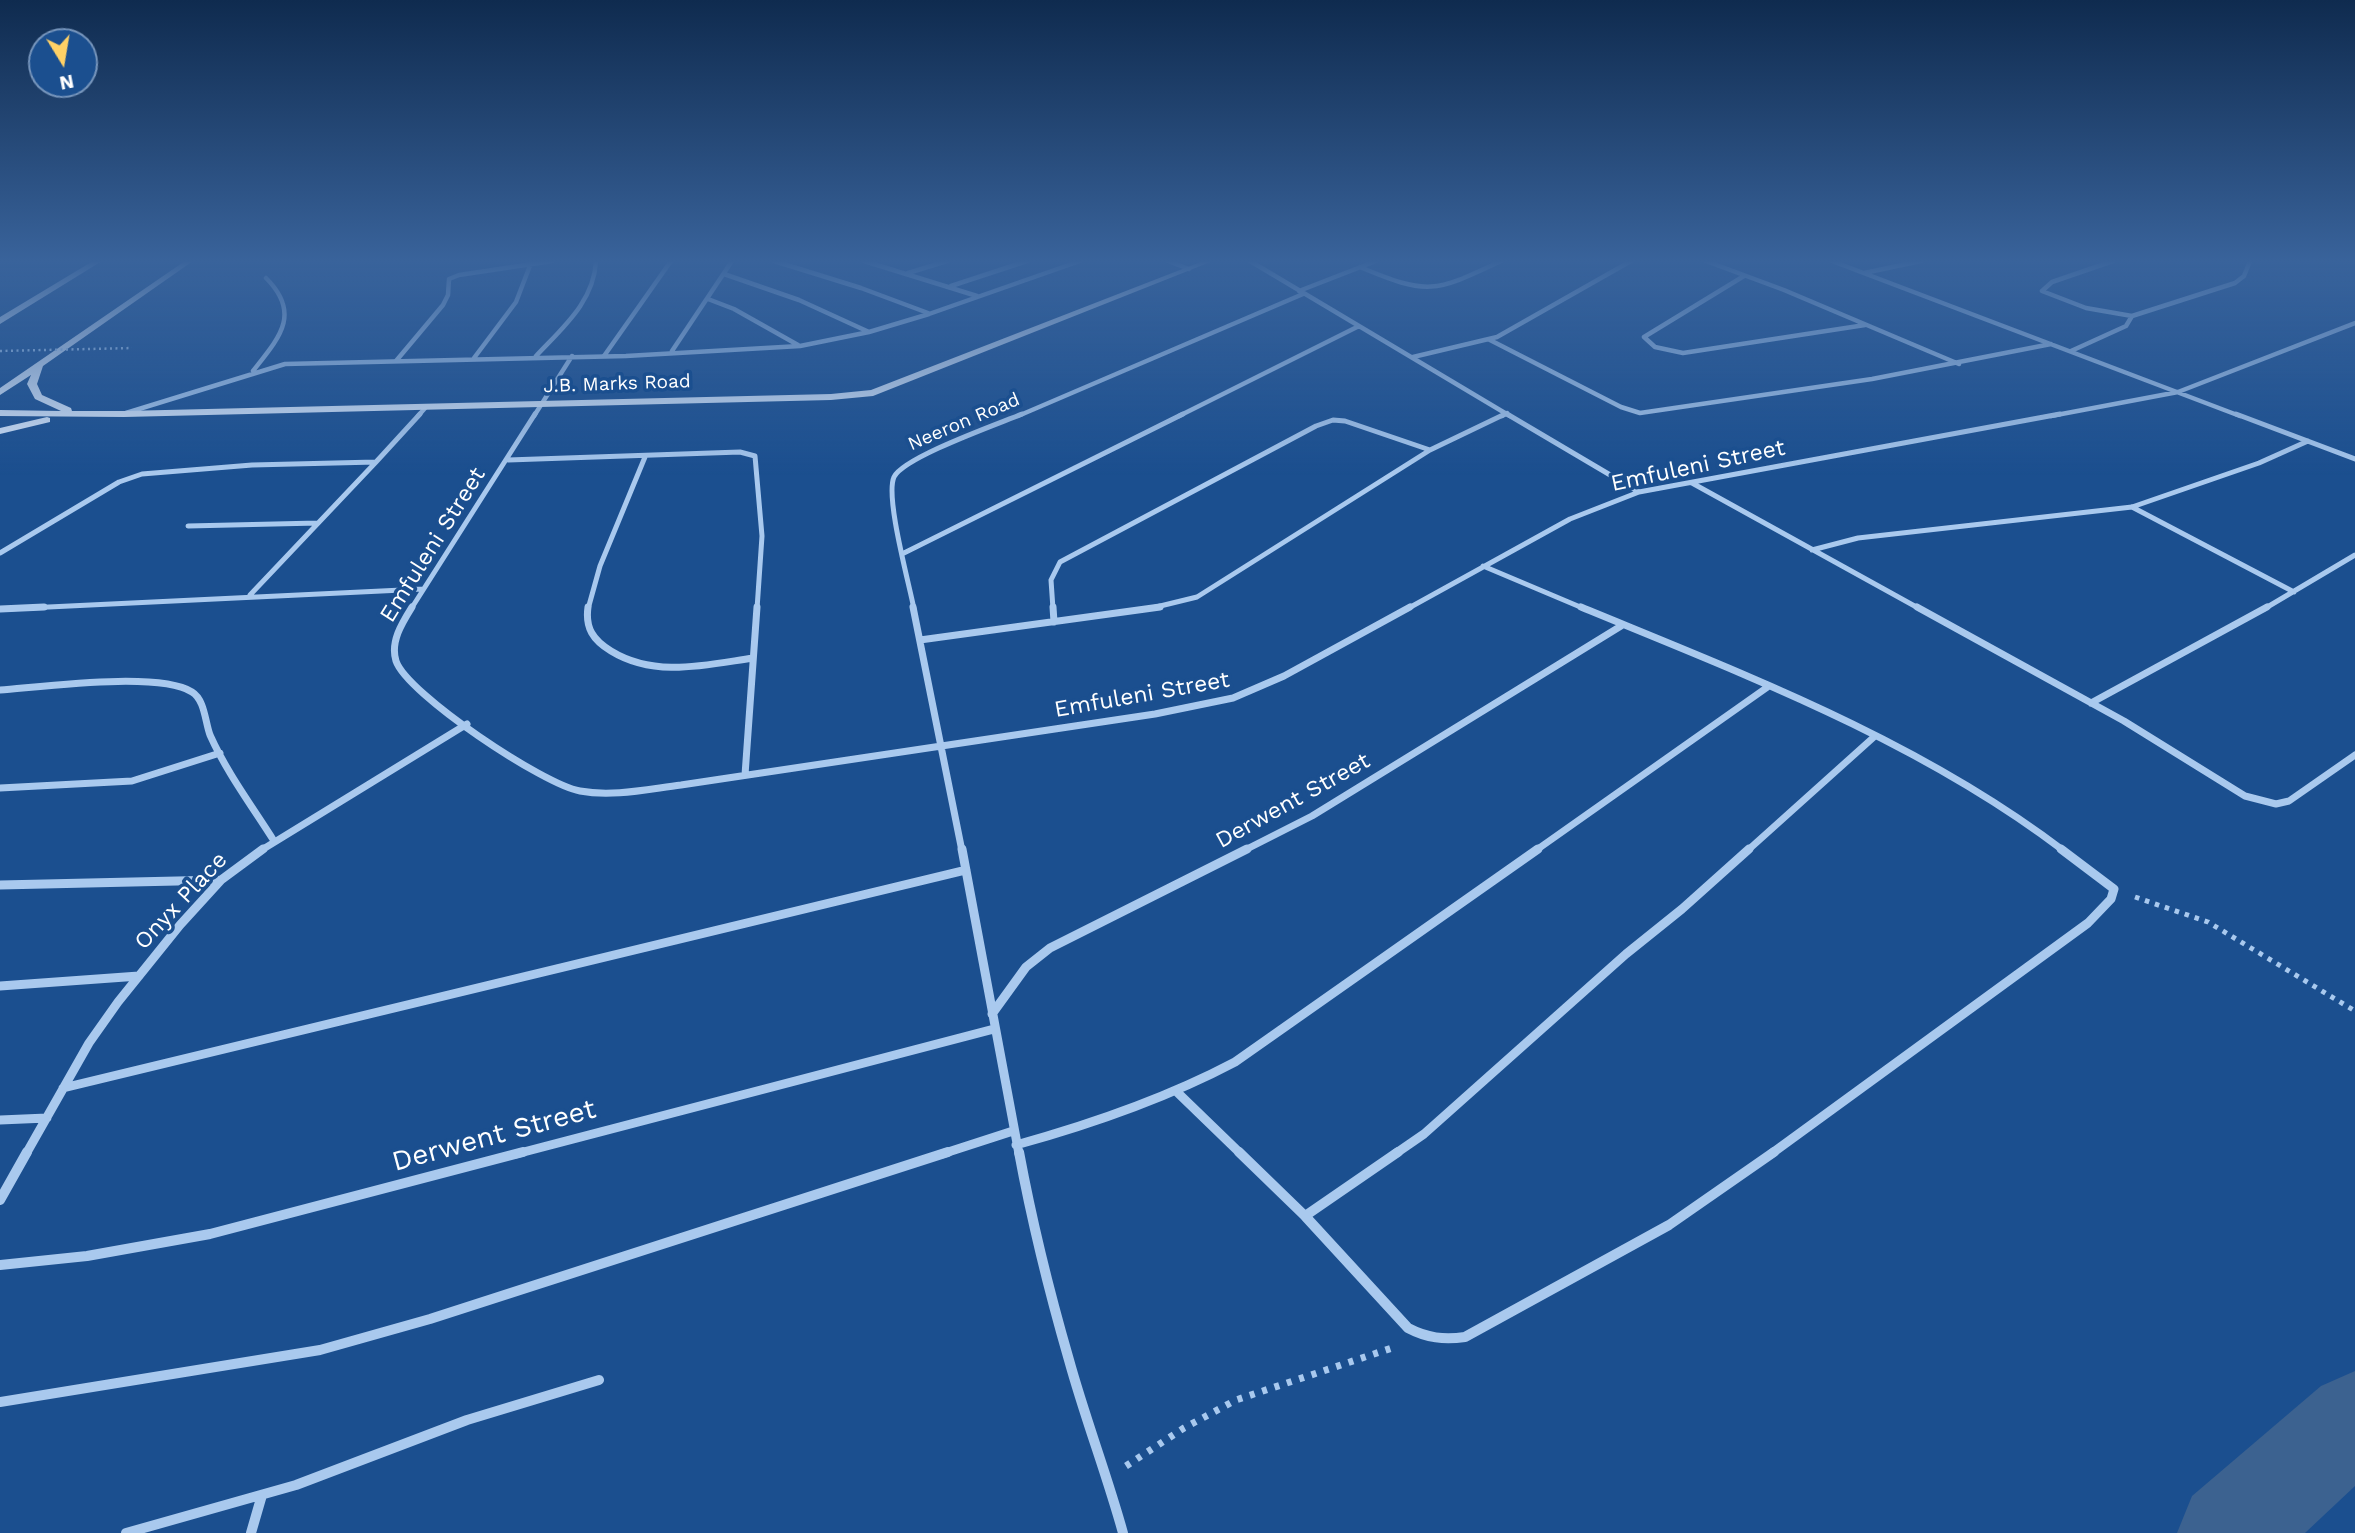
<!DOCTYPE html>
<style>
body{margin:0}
#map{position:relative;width:2355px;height:1533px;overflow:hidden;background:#1b4f8f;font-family:"Work Sans",sans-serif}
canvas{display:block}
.north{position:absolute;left:28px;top:28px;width:70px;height:70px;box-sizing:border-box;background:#1b4f8f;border:2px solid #7695bc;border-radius:50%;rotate:169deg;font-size:19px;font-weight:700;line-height:28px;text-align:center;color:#fff}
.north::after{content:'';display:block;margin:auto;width:24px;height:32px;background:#ffd166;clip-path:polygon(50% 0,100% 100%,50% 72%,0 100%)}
</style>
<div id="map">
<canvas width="2355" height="1533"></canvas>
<div class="north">N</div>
</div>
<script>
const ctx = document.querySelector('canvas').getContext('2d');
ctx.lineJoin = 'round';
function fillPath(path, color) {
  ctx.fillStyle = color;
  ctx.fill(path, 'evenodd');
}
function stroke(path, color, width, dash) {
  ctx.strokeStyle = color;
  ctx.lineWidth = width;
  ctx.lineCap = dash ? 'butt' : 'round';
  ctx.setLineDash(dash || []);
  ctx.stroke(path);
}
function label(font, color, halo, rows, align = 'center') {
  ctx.font = font + ' "Work Sans",sans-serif';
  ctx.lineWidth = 7;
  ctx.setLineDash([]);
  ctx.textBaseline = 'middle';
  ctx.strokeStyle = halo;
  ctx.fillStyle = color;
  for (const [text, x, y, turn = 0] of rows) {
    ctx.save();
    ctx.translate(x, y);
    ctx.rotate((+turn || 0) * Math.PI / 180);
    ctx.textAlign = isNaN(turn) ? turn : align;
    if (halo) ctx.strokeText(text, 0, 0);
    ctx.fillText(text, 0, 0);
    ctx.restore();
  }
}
const river = new Path2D(`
 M2355 1371V1486L2305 1533H2177L2192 1496 2321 1386Z`);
const pathFar1 = new Path2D(`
 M2135 897 2208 922 2355 1011`);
const path = new Path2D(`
 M1126 1466 1184 1428 1236 1400 1395 1347`);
const streetFar4 = new Path2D(`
 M774 261 861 288 928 313
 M864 261 977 296
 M1168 261 1189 269
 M1250 261 1510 416
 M1706 261 1784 290 1959 364
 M1832 261 2240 416
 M2113 261 2052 282 2042 291 2086 308 2132 316 2235 283 2244 276 2250 261
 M1360 267C1429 296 1435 292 1501 261
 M908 273 947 261
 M1864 273 1921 261
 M724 274 799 300 869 332
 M1744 276 1644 337 1655 347 1683 353 1865 325
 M951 286 1027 261
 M1299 291 1376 261
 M708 299 734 309 798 345
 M1490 340 1621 407 1640 413 1872 379 2051 344
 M672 351 732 261
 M2071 351 2126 326 2132 316
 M536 356C562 328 594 302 596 261
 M604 356 671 261
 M1413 357 1497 337 1631 261
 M474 358 516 302 531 263
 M396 361 443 305 448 295 449 279 459 275 552 261
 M253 371C279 338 302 314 266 278
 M126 413 285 364 626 356 800 346 869 332 929 314 1080 261
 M418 416 426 407
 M534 416 572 356
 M1018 416 1303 294
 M1179 416 1359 326
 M1502 416 1507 413
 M2051 416 2178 392 2355 323`);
const streetFar3 = new Path2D(`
 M1507 414 1639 492
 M2236 414 2355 459
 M508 460 740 452 755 456 762 536 757 609
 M376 462 420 414
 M1692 483 1920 609
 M2132 507 2294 592
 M188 526 318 523
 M1812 550 1858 538 2132 507 2259 463 2308 441
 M0 553 119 482 142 474 252 465 376 462 250 595
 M904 553 1183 414
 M1483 566 1585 609
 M7 609 423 589
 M411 609 535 414
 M588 609 600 566 645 457
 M914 609C909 583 885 497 894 477 904 457 998 424 1022 414
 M1053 609 1051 580 1060 562 1316 426 1333 420 1345 421 1430 450
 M1148 609 1197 597 1430 450 1505 414
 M1407 609 1570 519 1639 492 2060 414
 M2264 609 2355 555`);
const streetFar2 = new Path2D(`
 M412 607C402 623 390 642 396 661 407 694 544 785 580 791 613 797 648 789 681 785L1155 714 1233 698 1284 676 1410 607
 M588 607C585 628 593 640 611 651 655 678 705 665 753 658
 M913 607 962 851
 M1053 607 1054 622
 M1581 607C1746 675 1920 741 2064 851
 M1917 607 2124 721 2245 796 2276 804 2289 801 2355 755
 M0 609 44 607
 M920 640 1160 607
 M0 690C41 687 159 671 192 692 205 700 205 722 210 735 227 773 252 806 274 841
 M2091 703 2267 607
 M745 775 757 607
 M0 788 132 781 220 753
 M260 851 467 724
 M1243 851 1312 816 1621 626
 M1535 851 1769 686
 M1747 851 1875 736`);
const streetFar1 = new Path2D(`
 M962 849 1019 1154
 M0 885 221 880
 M0 986 139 976
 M992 1014 1026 967 1050 948 1247 849
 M63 1088 966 870
 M1178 1093 1241 1154
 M0 1120 47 1118
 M1016 1145C1092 1124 1165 1099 1235 1062L1538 849
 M26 1154 89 1043 118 1002 180 925 221 880 263 849
 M516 1154 994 1029
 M942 1154 1013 1131
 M1395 1154 1424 1134 1626 954 1682 909 1749 849
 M1771 1154 2088 923 2111 899 2114 889 2061 849`);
const street = new Path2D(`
 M1019 1152C1032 1222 1049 1291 1069 1360 1085 1418 1107 1475 1123 1533
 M1239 1152 1305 1216 1408 1328C1427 1338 1444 1340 1465 1337L1669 1225 1774 1152
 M0 1200 27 1152
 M1305 1216 1398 1152
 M0 1265 87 1256 210 1234 523 1152
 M0 1402 320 1350 430 1319 948 1152
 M126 1533 296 1485 467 1420 599 1380
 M251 1533 262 1495`);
const secondary = new Path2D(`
 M93 261H102L0 324V317Z
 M185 261H193L43 366 37 384 42 395 71 408 72 411H124L831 394 871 390 1203 261H1213L873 396 831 400 124 417 0 416V410L61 411 35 399 27 384 31 375 0 395V388Z
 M47 417 50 418V422L0 434V428Z`);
const pathBridge = new Path2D(`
 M0 351 132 348`);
const farStreetnames = [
 ["J.B. Marks Road",617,384,-2],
 ["Neeron Road",964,422,-23]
];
const streetNames = [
 ["Emfuleni Street",1698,466,-12],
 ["Emfuleni Street",433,545,-58],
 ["Emfuleni Street",1142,695,-10],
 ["Derwent Street",1293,801,-29],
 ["Onyx Place",181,901,-47]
];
const nearStreetnames = [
 ["Derwent Street",494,1136,-15]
];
fillPath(river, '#3c6290');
stroke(pathFar1, '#a9c9ee', 5, [4.5, 6]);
stroke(path, '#a9c9ee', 7, [5, 8]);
stroke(streetFar4, '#a9c9ee', 4.5);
stroke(streetFar3, '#a9c9ee', 5);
stroke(streetFar2, '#a9c9ee', 7);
stroke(streetFar1, '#a9c9ee', 9);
stroke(street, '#a9c9ee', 10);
fillPath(secondary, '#d6e6fa');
stroke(pathBridge, '#a9c9ee', 2.5, [2, 3.5]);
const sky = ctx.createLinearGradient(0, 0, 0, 475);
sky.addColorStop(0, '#0f2b4f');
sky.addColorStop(0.55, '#39639b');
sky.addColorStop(1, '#39639b00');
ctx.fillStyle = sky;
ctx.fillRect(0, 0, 2355, 475);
label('19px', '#fff', '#1b4f8f', farStreetnames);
label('23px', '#fff', '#1b4f8f', streetNames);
label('28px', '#fff', '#1b4f8f', nearStreetnames);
</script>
